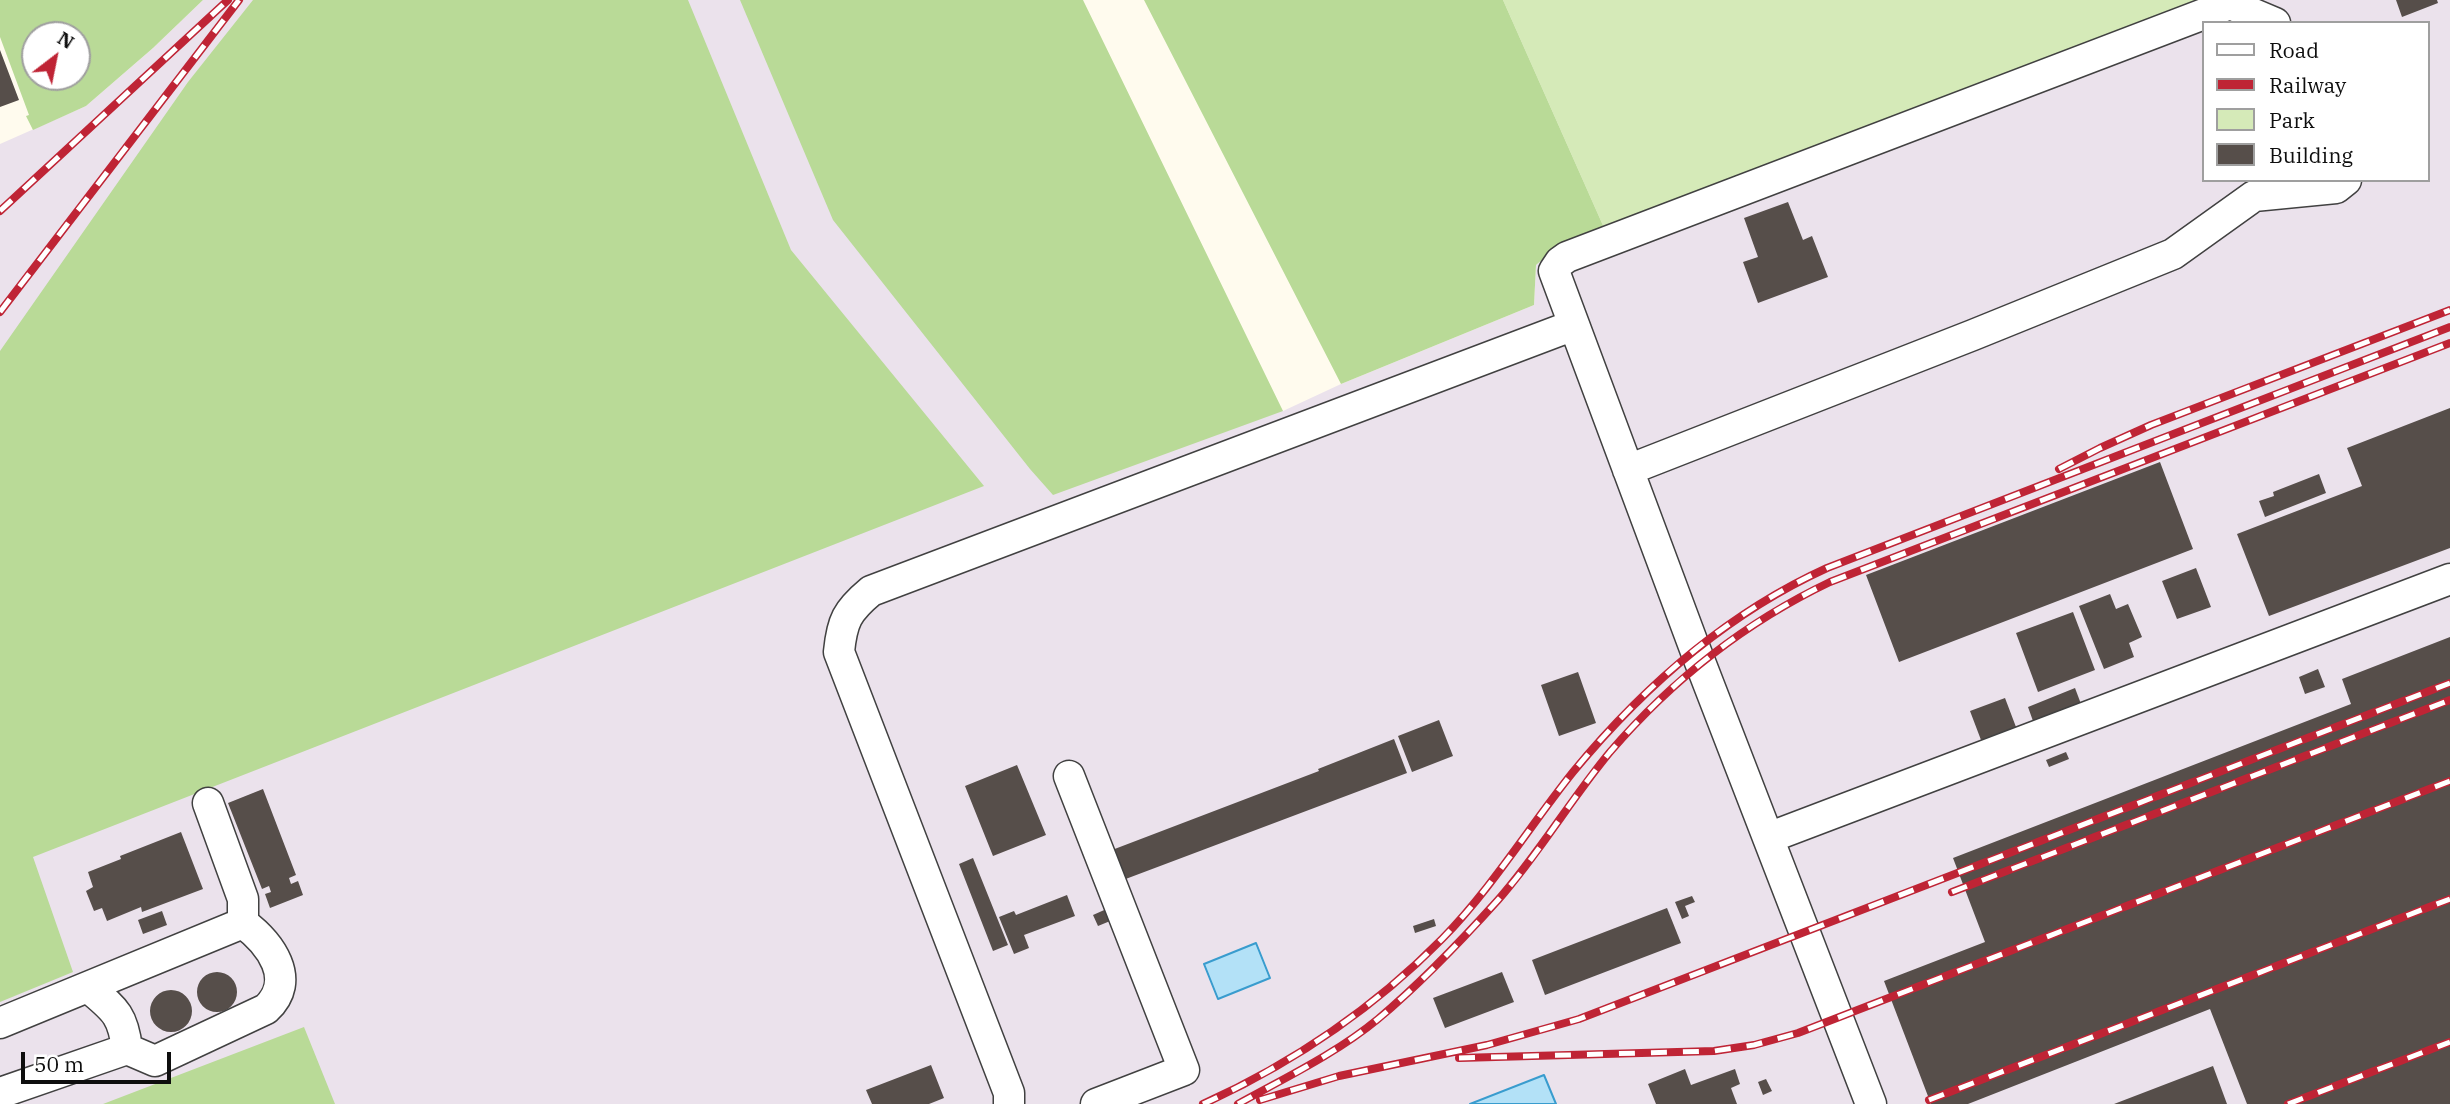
<!DOCTYPE html>
<style>
body{margin:0}
#map{position:relative;width:2450px;height:1104px;overflow:hidden;background:#fffbee;font-family:"IBM Plex Serif",serif}
canvas{display:block}
.legend{position:absolute;left:2202px;top:21px;width:228px;height:161px;box-sizing:border-box;background:#fff;border:2px solid #9f9f9f;margin:0;padding:9px 12px;list-style:none;font-size:21px;color:#0e0e0e}
.legend li{display:flex;align-items:center;gap:14px;height:35px}
.legend b{width:35px;border:2px solid #9f9f9f}
.north{position:absolute;left:21px;top:21px;width:70px;height:70px;box-sizing:border-box;background:#fff;border:2px solid #9f9f9f;border-radius:50%;rotate:32deg;font-size:19px;font-weight:700;line-height:28px;text-align:center;color:#0e0e0e}
.north::after{content:'';display:block;margin:auto;width:24px;height:32px;background:#bf2435;clip-path:polygon(50% 0,100% 100%,50% 72%,0 100%)}
.scale{position:absolute;left:21px;top:1052px;width:150px;height:32px;box-sizing:border-box;border:4px solid #0e0e0e;border-top:0;padding-left:9px;font-size:21px;line-height:24px;white-space:nowrap;color:#0e0e0e;-webkit-text-stroke:5px #fff;paint-order:stroke}
</style>
<div id="map">
<canvas width="2450" height="1104"></canvas>
<ul class="legend">
<li><b style="height:9px;background:#fff"></b>Road</li>
<li><b style="height:9px;background:#bf2435"></b>Railway</li>
<li><b style="height:19px;background:#d5eab8"></b>Park</li>
<li><b style="height:19px;background:#564e4a"></b>Building</li>
</ul>
<div class="north">N</div>
<div class="scale">50 m</div>
</div>
<script>
const ctx = document.querySelector('canvas').getContext('2d');
ctx.lineJoin = 'round';
function fillPath(path, color) {
  ctx.fillStyle = color;
  ctx.fill(path, 'evenodd');
}
function stroke(path, color, width, dash) {
  ctx.strokeStyle = color;
  ctx.lineWidth = width;
  ctx.lineCap = dash ? 'butt' : 'round';
  ctx.setLineDash(dash || []);
  ctx.stroke(path);
}
const industrial = new Path2D(`
 M203 0H898L1283 411 1341 384 1534 305 1536 265 1556 248 2211 0H2450V1104H0V144L86 106 153 48ZM2203 23H2427V180H2203Z`);
const green = new Path2D(`
 M1503 0H2211L1605 230Z`);
const forest = new Path2D(`
 M0 0H203L153 48 86 106 33 130 26 116 29 115 0 37ZM77 35V77H35V35Z
 M253 0H688L791 250 984 486 33 857 73 972 0 1002V351L188 82Z
 M740 0H1083L1283 411 1053 495 1030 469 833 220Z
 M1144 0H1503L1605 230 1556 248 1536 265 1534 305 1341 384Z
 M304 1027 335 1104H103Z`);
const water = new Path2D(`
 M1256 943 1270 978 1218 999 1204 964Z
 M1544 1075 1556 1104H1470Z`);
const building = new Path2D(`
 M2396 0H2437L2438 3 2402 17Z
 M0 50 19 100 0 107Z
 M1788 202 1803 240 1812 236 1828 277 1758 303 1743 262 1758 257 1744 218Z
 M2450 408V548L2269 616 2237 534 2362 486 2347 448Z
 M2160 462 2193 549 1899 662 1866 575Z
 M2319 474 2326 493 2265 517 2259 501 2274 496 2273 492Z
 M2196 568 2211 607 2177 619 2162 581Z
 M2110 594 2116 609 2128 604 2142 637 2129 643 2134 657 2104 669 2079 606Z
 M2073 612 2095 670 2038 692 2016 633Z
 M2450 637V1104H2247L2210 1009 1968 1104H1931L1884 981 1985 942 1953 858 2351 704 2342 679Z
 M2318 669 2325 687 2305 694 2299 677Z
 M1578 672 1596 723 1559 736 1541 685Z
 M2075 688 2081 704 2033 721 2028 707Z
 M2005 698 2016 727 1981 740 1970 711Z
 M1439 720 1453 756 1412 772 1398 736Z
 M1394 739 1407 773 1123 880 1112 850 1319 771 1318 769Z
 M2066 752 2069 759 2049 767 2046 760Z
 M1017 765 1046 835 993 856 965 786Z
 M263 789 296 875 289 878 291 884 298 881 303 895 270 908 265 894 271 892 269 886 262 889 228 803Z
 M181 832 203 889 142 912 141 907 107 921 102 908 94 911 86 891 93 887 88 872 121 859 120 856Z
 M973 858 1008 945 993 951 959 864Z
 M1067 895 1075 916 1024 935 1029 948 1014 954 999 917 1014 911 1016 915Z
 M1692 896 1695 902 1685 906 1689 916 1682 919 1675 902Z
 M1111 907 1115 919 1098 926 1093 915Z
 M1667 908 1681 943 1545 995 1532 960Z
 M162 911 167 925 143 934 138 920Z
 M1434 919 1436 926 1415 933 1413 926Z
 M1502 972 1514 1002 1445 1028 1433 998Z
 M197 992a20 20 0 1 1 40 0a20 20 0 1 1-40 0Z
 M150 1011a21 21 0 1 1 42 0a21 21 0 1 1-42 0Z
 M931 1065 944 1098 929 1104H872L866 1090Z
 M2213 1066 2227 1104H2114Z
 M1685 1069 1691 1085 1735 1069 1740 1084 1731 1088 1737 1104H1656L1648 1084Z
 M1766 1079 1772 1091 1763 1095 1758 1082Z`);
const minor = new Path2D(`
 M1628 470 1973 335 2173 254 2254 196 2336 188 2346 180
 M1069 776 1184 1070 1096 1104
 M208 803 243 899V923
 M1768 838 2450 579
 M88 987C114 1009 123 1014 127 1049
 M0 1023 243 923C270 943 298 980 266 1009L155 1061 127 1049 0 1093
 M1009 1104V1093L839 652C842 621 847 611 871 591L1574 325
 M1871 1104 1695 649 1554 271 1560 262 1567 257 2230 4 2275 23`);
const rail = new Path2D(`
 M0 211 228 0
 M0 312 239 0
 M2059 469 2100 448 2151 425 2450 310
 M1952 892 2450 700
 M1459 1058 1714 1051 1754 1045 1798 1033 2450 781
 M1260 1100 1339 1076 1487 1045 1579 1019 2450 683
 M1929 1100 2450 899
 M1203 1104C1291 1064 1374 1008 1442 939 1492 888 1529 827 1573 772 1644 686 1726 614 1827 568L2450 327
 M1238 1104C1285 1078 1337 1053 1378 1019 1421 983 1461 941 1498 900 1538 855 1571 799 1610 752 1672 680 1744 623 1830 582L2450 343
 M2288 1104 2450 1042`);
fillPath(industrial, '#ebe2ec');
fillPath(green, '#d5eab8');
fillPath(forest, '#b9da97');
fillPath(water, '#b3e1f7');
stroke(water, '#399cce', 2);
fillPath(building, '#564e4a');
stroke(minor, '#414141', 33);
stroke(minor, '#fff', 30);
stroke(rail, '#bf2435', 8);
stroke(rail, '#fff', 5, [16]);
</script>
